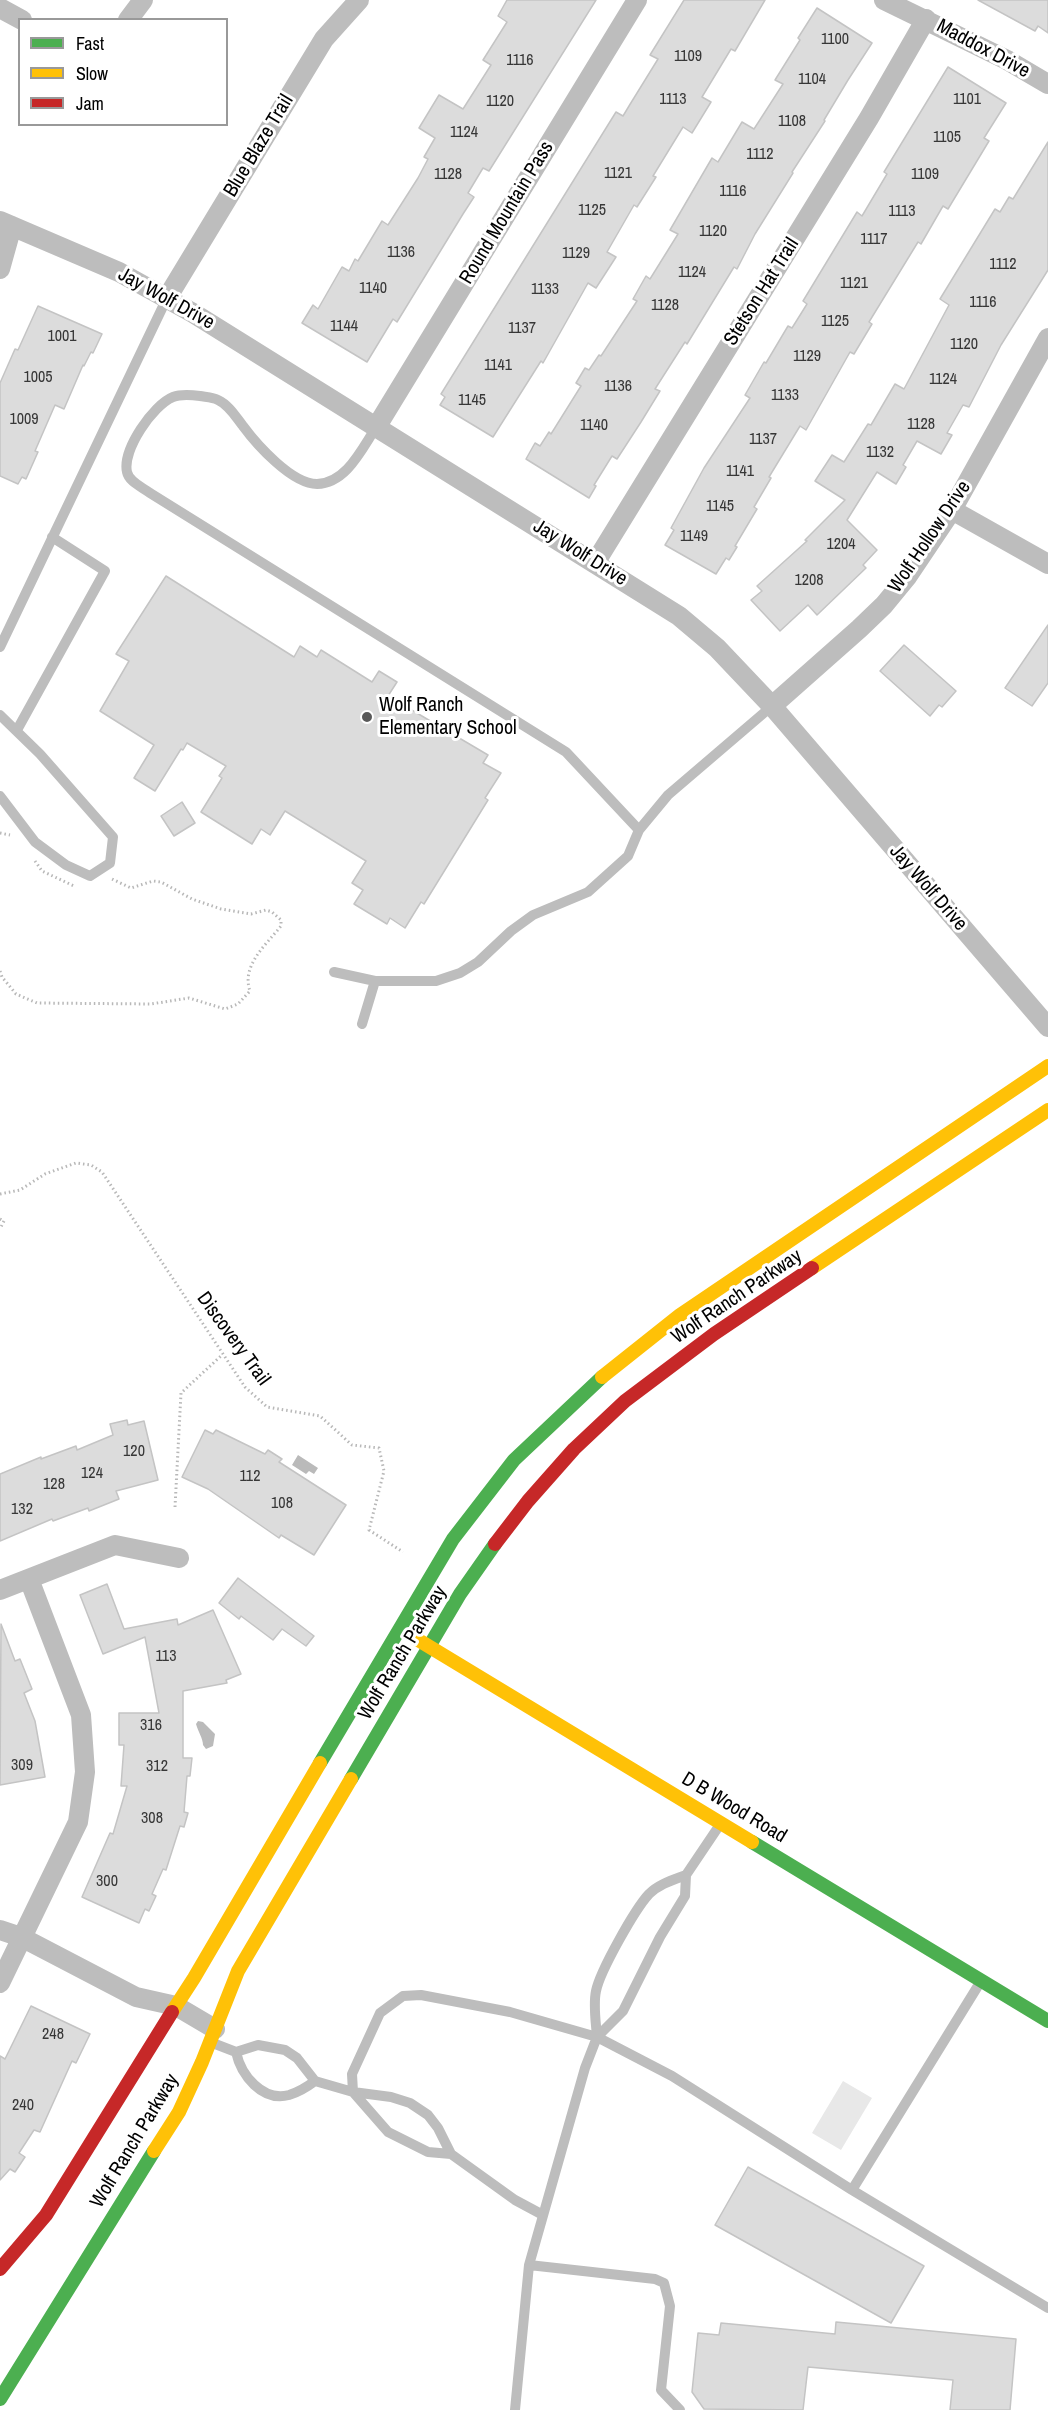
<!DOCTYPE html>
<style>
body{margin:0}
#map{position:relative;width:1048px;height:2410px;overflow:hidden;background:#fff;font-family:"Archivo Narrow",sans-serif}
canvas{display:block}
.legend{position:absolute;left:18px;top:18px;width:210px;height:108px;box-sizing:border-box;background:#fff;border:2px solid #999;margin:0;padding:8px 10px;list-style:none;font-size:18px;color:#000}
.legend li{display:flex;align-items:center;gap:12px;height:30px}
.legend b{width:30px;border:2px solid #999}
</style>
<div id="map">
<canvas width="1048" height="2410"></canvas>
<ul class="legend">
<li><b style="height:8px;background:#4caf50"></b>Fast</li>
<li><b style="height:8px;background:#ffc107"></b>Slow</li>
<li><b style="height:8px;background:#c62828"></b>Jam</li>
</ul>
</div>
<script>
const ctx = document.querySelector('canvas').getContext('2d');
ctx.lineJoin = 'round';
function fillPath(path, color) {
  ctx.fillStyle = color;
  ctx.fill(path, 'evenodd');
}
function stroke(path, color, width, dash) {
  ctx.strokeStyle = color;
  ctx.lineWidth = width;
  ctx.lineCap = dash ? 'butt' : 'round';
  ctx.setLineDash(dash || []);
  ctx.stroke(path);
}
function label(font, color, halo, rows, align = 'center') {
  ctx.font = font + ' "Archivo Narrow",sans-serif';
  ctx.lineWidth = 6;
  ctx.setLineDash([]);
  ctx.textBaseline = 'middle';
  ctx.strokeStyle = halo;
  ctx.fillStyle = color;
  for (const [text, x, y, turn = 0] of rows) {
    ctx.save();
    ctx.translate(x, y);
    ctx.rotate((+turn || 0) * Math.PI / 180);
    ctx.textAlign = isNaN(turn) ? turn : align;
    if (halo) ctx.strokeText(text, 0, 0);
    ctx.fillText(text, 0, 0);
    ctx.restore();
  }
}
const green = new Path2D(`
 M843 2081 872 2098 841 2150 812 2133Z`);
const water = new Path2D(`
 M298 1455 318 1468 314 1474 309 1471 306 1474 292 1465Z
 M198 1721 203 1722 215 1734 213 1746 206 1749 203 1745C203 1739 198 1731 196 1724Z`);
const building = new Path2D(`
 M507 0H596L489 171 483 168 468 193 474 197 463 214 397 322 393 319 367 362 302 323 313 305 318 309 342 267 349 271 355 259 358 261 382 221 388 225 418 178 428 159 424 157 435 138 419 128 439 95 463 109 491 65 483 60 507 22 498 16Z
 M684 0H765L735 51 731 49 702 97 711 102 692 133 683 127 653 176 656 177 637 207 634 205 607 252 616 257 596 288 588 283 543 363 541 361 493 437 440 405 445 397 441 394 616 112 623 116 629 106 658 59 650 55Z
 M978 0H1048V33L1038 26 1035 31Z
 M817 8 872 43 848 80 824 120 825 121 792 172 793 173 755 234 737 269 734 267 687 344 685 342 655 389 660 391 641 422 617 459 612 456 594 485 596 486 589 498 526 459 535 443 540 446 549 432 551 434 581 386 576 383 585 368 589 370 599 355 601 356 637 301 633 299 646 276 650 279 678 234 670 230 712 158 718 162 742 122 754 129 783 84 775 80 800 40 798 38Z
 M948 67 1006 103 984 138 989 141 948 209 943 206 921 244 918 242 869 322 872 324 854 354 850 352 806 430 800 426 769 477 771 478 754 507 757 509 735 546 737 547 729 560 726 558 716 574 665 545 674 530 671 528 704 468 750 398 745 395 764 362 766 363 788 326 792 328 807 304 803 301 857 212 862 216 887 174 884 172Z
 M1048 142V270L1001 345 969 407 963 405 947 433 952 435 941 454 917 441 903 465 906 467 896 484 877 472 847 520 877 550 863 565 866 568 817 615 808 605 780 631 751 600 762 591 757 586 807 541 805 540 845 500 815 481 832 455 844 462 868 424 871 425 895 384 904 389 949 305 940 299 995 209 1000 212 1009 197 1013 199Z
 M38 306 102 334 93 353 91 352 84 366 83 365 64 409 55 405 35 451 38 452 26 479 22 477 18 484 0 476V383L15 349 18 350Z
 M166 576 294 657 300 646 317 657 321 650 372 682 379 671 397 682 388 696 488 755 483 763 501 773 485 798 488 800 424 904 421 902 405 928 390 918 387 924 354 904 363 890 352 883 366 861 285 811 270 835 261 829 252 844 201 812 222 778 219 776 226 766 187 743 183 750 181 749 155 791 134 778 154 745 100 711 129 661 116 654Z
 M1048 625V683L1032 706 1005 688Z
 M904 645 956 691 942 707 939 705 930 716 880 671Z
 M182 802 195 823 174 836 161 816Z
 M127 1420 128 1425 144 1421 158 1480 116 1491 119 1499 89 1511 88 1508 53 1521 52 1519 0 1541V1474L41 1457V1459L76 1446 77 1450 113 1435 110 1424Z
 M205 1430 213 1434 216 1430 265 1454 268 1450 282 1459 279 1462 346 1505 314 1555 281 1535 279 1538 208 1489 182 1477Z
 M238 1578 314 1636 306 1646 282 1629 273 1640 241 1616 239 1619 219 1603Z
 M107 1584 124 1629 177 1619 178 1625 213 1610 241 1674 226 1680 227 1683 183 1691V1758H192L190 1776H187L184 1812 188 1813 184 1827 180 1826 166 1870 163 1869 152 1894 156 1896 149 1911 145 1909 139 1923 82 1897 110 1833 113 1834 127 1786H121L124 1745H119V1713H159L145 1637 103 1654 80 1595Z
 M1 1624 15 1661 20 1659 32 1689 24 1693 35 1721 45 1777 0 1785Z
 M31 2006 90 2034 76 2063 72 2061 40 2132 34 2130 19 2153 25 2157 15 2172 10 2169 0 2180V2056L5 2059Z
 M748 2167 924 2266 891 2323 715 2225Z
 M836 2322 1016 2339 1010 2410H950L953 2380 808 2367 803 2410 704 2409 692 2392 698 2333 719 2335 721 2323 835 2334Z`);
const path = new Path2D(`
 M0 833 10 835
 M35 861 42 871 74 886
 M0 971 2 977 16 994 37 1003 151 1004 189 998 225 1009 238 1004 250 991C241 965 267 944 281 926V920L272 912 266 910 251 914 221 909 192 899 161 882 153 881 131 888 112 879
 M0 1194 20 1190 45 1174 76 1163 91 1165 102 1172 245 1387 267 1407 320 1416 352 1445 379 1448 384 1471 369 1530 403 1552
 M0 1219 4 1221 0 1229
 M175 1507 181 1393 222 1355`);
const lane = new Path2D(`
 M377 426C362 448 347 483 317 484 292 484 257 445 243 426 236 417 229 405 218 400 213 397 205 397 200 396 192 395 181 394 173 397 153 405 122 450 127 472 129 482 142 487 150 493L566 752 639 830
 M0 647 167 298
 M0 715 40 754 113 837 110 863 90 876 66 865 35 842 0 796
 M17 730 105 571 52 537
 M334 972 375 981H436L460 973 478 962 511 931 533 915 588 892 628 856 639 830 668 795 772 706
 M362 1024 375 981
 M597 2037 623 2011 660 1937 685 1896 686 1875 721 1823
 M597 2037C596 2023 593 2005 596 1991 600 1971 635 1909 649 1894 659 1884 673 1880 686 1875
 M210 2042 236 2052 258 2045 285 2050 297 2058 315 2081 353 2092 391 2097 410 2103 428 2115 438 2128 451 2154 515 2200 543 2215
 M236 2052C241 2075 262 2102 289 2095 299 2092 307 2087 315 2081
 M451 2154 428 2152 388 2132 353 2092 352 2074 380 2013 403 1996 421 1995 510 2012 597 2037
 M852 2190 981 1981
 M529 2265 655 2279 664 2283 670 2306 661 2390 680 2410
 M515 2410 529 2265 585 2068 597 2037 672 2076 852 2190 1048 2308`);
const street = new Path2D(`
 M884 0 1007 60 1048 84
 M0 8 22 20
 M128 20 143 0
 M0 221 119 272 193 313 679 616 717 648 772 706 1048 1027
 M0 269 12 226
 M167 298 324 39 359 0
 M377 426 637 0
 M952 510 1048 564
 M595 563 869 118 926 19
 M772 706 859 629 884 605 907 577 952 510 1048 338
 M0 1590 115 1545 179 1558
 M0 1930 21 1937 136 1997 176 2006 215 2029
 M0 1983 78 1822 85 1772 81 1715 29 1579`);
const fast = new Path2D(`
 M320 1763 453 1539 514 1460 602 1377
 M351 1779 460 1594 495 1544
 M752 1842 1048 2021
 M0 2399 154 2151`);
const slow = new Path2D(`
 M812 1268 1048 1110
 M602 1377 680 1315 1048 1066
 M415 1638 752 1842
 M172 2012 194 1978 320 1763
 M154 2151 179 2112 202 2062 238 1971 351 1779`);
const jam = new Path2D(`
 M495 1544 528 1501 574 1449 625 1401 714 1334 812 1268
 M0 2269 46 2215 172 2012`);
const markers = [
 [367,717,6,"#595959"]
];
const numberNames = [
 ["1100",835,40],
 ["1109",688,57],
 ["1116",520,61],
 ["1104",812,80],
 ["1113",673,100],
 ["1101",967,100],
 ["1120",500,102],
 ["1108",792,122],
 ["1124",464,133],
 ["1105",947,138],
 ["1112",760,155],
 ["1121",618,174],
 ["1128",448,175],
 ["1109",925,175],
 ["1116",733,192],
 ["1125",592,211],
 ["1113",902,212],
 ["1120",713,232],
 ["1117",874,240],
 ["1136",401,253],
 ["1129",576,254],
 ["1112",1003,265],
 ["1124",692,273],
 ["1121",854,284],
 ["1140",373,289],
 ["1133",545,290],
 ["1116",983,303],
 ["1128",665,306],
 ["1125",835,322],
 ["1144",344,327],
 ["1137",522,329],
 ["1001",62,337],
 ["1120",964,345],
 ["1129",807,357],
 ["1141",498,366],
 ["1005",38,378],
 ["1124",943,380],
 ["1136",618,387],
 ["1133",785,396],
 ["1145",472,401],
 ["1009",24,420],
 ["1128",921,425],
 ["1140",594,426],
 ["1137",763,440],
 ["1132",880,453],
 ["1141",740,472],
 ["1145",720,507],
 ["1149",694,537],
 ["1204",841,545],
 ["1208",809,581],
 ["120",134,1452],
 ["124",92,1474],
 ["112",250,1477],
 ["128",54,1485],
 ["108",282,1504],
 ["132",22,1510],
 ["113",166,1657],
 ["316",151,1726],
 ["309",22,1766],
 ["312",157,1767],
 ["308",152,1819],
 ["300",107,1882],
 ["248",53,2035],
 ["240",23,2106]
];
const streetNames = [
 ["Maddox Drive",983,49,28],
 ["Blue Blaze Trail",259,146,-59],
 ["Round Mountain Pass",507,213,-59],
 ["Stetson Hat Trail",762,292,-58],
 ["Jay Wolf Drive",166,299,29],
 ["Wolf Hollow Drive",930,537,-56],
 ["Jay Wolf Drive",580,553,32],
 ["Jay Wolf Drive",928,888,49],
 ["Wolf Ranch Parkway",737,1297,-34],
 ["Discovery Trail",233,1339,54],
 ["Wolf Ranch Parkway",403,1653,-59],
 ["D B Wood Road",734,1808,31],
 ["Wolf Ranch Parkway",135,2141,-59]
];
const poiNames = [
 ["Wolf Ranch",379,706],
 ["Elementary School",379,729]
];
fillPath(green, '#e8e8e8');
fillPath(water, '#bababa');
fillPath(building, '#dcdcdc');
stroke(building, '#c4c4c4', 1.5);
stroke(path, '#b8b8b8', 3, [1.5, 3]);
stroke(lane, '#bdbdbd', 10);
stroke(street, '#bdbdbd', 20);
stroke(fast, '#4caf50', 14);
stroke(slow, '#ffc107', 14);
stroke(jam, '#c62828', 14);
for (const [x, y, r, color] of markers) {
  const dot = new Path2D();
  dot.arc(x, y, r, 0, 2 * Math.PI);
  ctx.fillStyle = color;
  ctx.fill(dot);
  stroke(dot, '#fff', 2);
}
label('16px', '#373737', null, numberNames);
label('20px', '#000', '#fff', streetNames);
label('20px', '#000', '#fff', poiNames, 'left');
</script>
